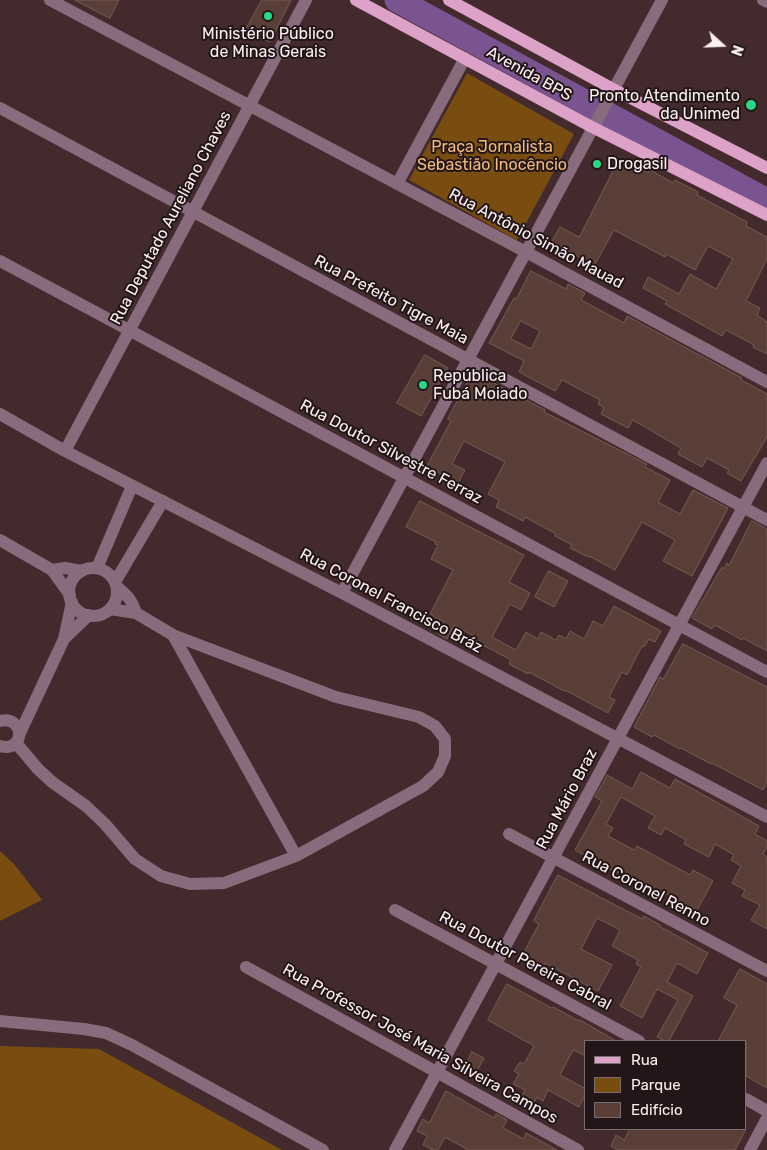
<!DOCTYPE html>
<meta charset="utf-8">
<style>
body{margin:0}
#map{position:relative;width:767px;height:1150px;overflow:hidden;background:#432a2d;font-family:Rubik,sans-serif}
canvas{display:block}
.legend{position:absolute;left:584px;top:1040px;width:162px;height:90px;box-sizing:border-box;background:#221618;border:1px solid #7a6d6f;margin:0;padding:6px 9px;list-style:none;font-size:15px;color:#fef0f1}
.legend li{display:flex;align-items:center;gap:10px;height:25px}
.legend b{width:25px;border:1px solid #7a6d6f}
.north{position:absolute;left:697px;top:20px;width:50px;height:50px;-webkit-text-stroke:4px #221618;paint-order:stroke;rotate:110deg;font-size:14px;font-weight:700;line-height:20px;text-align:center;color:#fef0f1}
.north::after{content:'';display:block;margin:auto;width:18px;height:22px;background:#fef0f1;clip-path:polygon(50% 0,100% 100%,50% 72%,0 100%)}
</style>
<div id="map">
<canvas width="767" height="1150"></canvas>
<ul class="legend">
<li><b style="height:6px;background:#dda2c7"></b>Rua</li>
<li><b style="height:14px;background:#794d10"></b>Parque</li>
<li><b style="height:14px;background:#593f37"></b>Edifício</li>
</ul>
<div class="north">N</div>
</div>
<script>
const ctx = document.querySelector('canvas').getContext('2d');
ctx.lineJoin = 'round';
function fillPath(path, color) {
  ctx.fillStyle = color;
  ctx.fill(path, 'evenodd');
}
function stroke(path, color, width, dash) {
  ctx.strokeStyle = color;
  ctx.lineWidth = width;
  ctx.lineCap = dash ? 'butt' : 'round';
  ctx.setLineDash(dash || []);
  ctx.stroke(path);
}
function label(font, color, halo, rows, align = 'center') {
  ctx.font = font + ' Rubik,sans-serif';
  ctx.lineWidth = 4;
  ctx.setLineDash([]);
  ctx.textBaseline = 'middle';
  ctx.strokeStyle = halo;
  ctx.fillStyle = color;
  for (const [text, x, y, turn = 0] of rows) {
    ctx.save();
    ctx.translate(x, y);
    ctx.rotate((+turn || 0) * Math.PI / 180);
    ctx.textAlign = isNaN(turn) ? turn : align;
    if (halo) ctx.strokeText(text, 0, 0);
    ctx.fillText(text, 0, 0);
    ctx.restore();
  }
}
const green = new Path2D(`
 M467 73 574 134 517 240 409 180Z
 M0 851 14 864 42 900 0 921Z
 M0 1046 99 1049 282 1150H0Z`);
const river = new Path2D(`
 M397 0 767 201`);
const building = new Path2D(`
 M75 0H119L110 18Z
 M262 0H291L270 42 244 33Z
 M620 158 648 173 650 170 673 183 675 180 698 192 697 195 747 222 746 226 767 237V259L746 301 760 308 757 315 767 322V354L753 347 754 345 726 330 722 336 665 304 667 301 643 288 648 277 679 294 690 274 716 289 733 259 708 246 695 270 666 254 665 257 614 230 594 266 552 241 560 227 579 237Z
 M531 271 566 289 568 284 585 293 581 300 624 323 627 316 742 378 741 380 767 394V437L741 481 727 473 729 470 707 458 702 467 678 454 681 448 633 420 628 428 601 414 604 408 598 404 600 400 562 380 555 391 519 372 524 361 489 343 514 298 516 299ZM521 321 540 331 531 349 511 339Z
 M425 355 448 368 421 416 397 403Z
 M473 372 545 410 544 412 647 464 645 467 670 480 658 502 680 514 693 490 728 508 692 576 663 561 675 540 642 522 615 570 589 556 588 557 570 548 572 545 555 536 556 534 525 517 523 521 496 507 499 500 488 494 505 462 464 441 452 464 465 470 458 483 427 466 451 421 448 419Z
 M420 501 524 555 509 582 530 593 521 610 510 604 492 637 516 650 526 632 538 639 541 632 556 640 559 635 566 639 570 631 584 639 593 621 603 626 614 606 661 631 655 642 649 639 644 647 642 646 627 675 622 672 609 697 615 700 608 713 565 690 564 691 529 672 528 674 509 664 511 660 472 639 474 636 454 625 447 639 438 634 444 622 430 614 453 570 431 559 438 545 435 544 436 542 406 527Z
 M752 521 767 529V651L743 638 742 640 715 625 712 629 692 618 722 567 724 569 727 563 729 565Z
 M549 571 568 581 554 607 535 597Z
 M683 644 767 687V782L763 790 712 763 711 764 681 748 680 749 654 735 652 737 634 727 660 677 663 679Z
 M641 772 670 788 675 779 759 826 755 834 767 841V847L763 854 767 857V929L751 920 760 905 742 896 745 890 732 883 741 866 731 860 734 855 715 844 709 857 684 844 686 840 665 828 661 835 648 828 655 816 621 797 606 824 613 828 608 836 634 850 637 846 690 875 693 870 713 881 697 910 665 893 663 897 575 850 602 801 595 797 607 775 632 789Z
 M558 875 642 919 644 916 660 925 659 926 708 953 697 974 677 963 667 982 693 996 669 1041H665L657 1037 678 1000 657 989 642 1018 620 1006 641 967 636 964 638 960 612 946 620 930 597 918 581 949 612 965 598 991 545 963 542 970 521 958 539 924 534 921Z
 M740 969 767 984V1088L746 1076V1041H718L737 1005 724 998Z
 M507 984 552 1008 553 1007 579 1021 580 1020 616 1041H586V1056L573 1050 560 1075 586 1089V1093L579 1107 548 1090 543 1101 537 1097 531 1108 519 1101 525 1090 513 1084 519 1074 514 1071 520 1062 524 1064 534 1046 488 1020Z
 M472 1052 484 1058 476 1073 465 1067Z
 M446 1091 494 1118 496 1114 507 1120 503 1128 524 1139 526 1133 557 1150H468L445 1137 438 1150H433L423 1145 427 1136 417 1131 423 1119 429 1123Z
 M630 1129H746L735 1150H618L611 1146 616 1135 624 1140Z`);
const minor = new Path2D(`
 M50 0 526 252 767 382
 M763 0 767 2
 M0 108 767 520
 M397 184 465 58
 M0 261 767 672
 M0 414 65 451 342 593 767 817
 M65 451 306 0
 M0 540 52 570 70 595
 M97 568 132 486
 M69 592a24 24 0 1 1 48 0a24 24 0 1 1-48 0Z
 M52 570 65 568 82 571
 M115 582 163 501
 M117 587C127 595 132 600 136 613
 M342 593 662 0
 M173 635 296 856
 M64 639 89 615
 M0 721C25 715 26 753 0 746
 M20 733 64 639 72 602
 M16 743 38 769 52 782 86 806 105 824 135 859 161 876 190 884 224 883 296 856 423 786 438 772 445 756V739L435 726 419 717 336 697 173 635 136 613 110 609
 M509 834 767 971
 M395 910 639 1041
 M246 967 578 1150
 M0 1021 84 1029 106 1033 132 1045 323 1150
 M746 1099 767 1111
 M395 1150 767 463
 M750 1150 767 1118`);
const major = new Path2D(`
 M356 0 592 127 767 215
 M449 0 613 89 767 168`);
const markers = [
 [268,16,5,"#29d885"],
 [751,105,6,"#29d885"],
 [597,164,5,"#29d885"],
 [423,385,5,"#29d885"]
];
const poiNames = [
 ["Ministério Público",268,34,"center"],
 ["de Minas Gerais",268,52,"center"],
 ["Pronto Atendimento",740,96,"right"],
 ["da Unimed",740,114,"right"],
 ["Drogasil",607,164],
 ["República",433,376],
 ["Fubá Moiado",433,394]
];
const streetNames = [
 ["Avenida BPS",529,74,29],
 ["Rua Deputado Aureliano Chaves",171,218,-62],
 ["Rua Antônio Simão Mauad",536,239,28],
 ["Rua Prefeito Tigre Maia",391,300,28],
 ["Rua Doutor Silvestre Ferraz",391,452,28],
 ["Rua Coronel Francisco Bráz",391,601,28],
 ["Rua Mário Braz",567,799,-62],
 ["Rua Coronel Renno",646,889,28],
 ["Rua Doutor Pereira Cabral",525,961,28],
 ["Rua Professor José Maria Silveira Campos",420,1044,29]
];
const parkNames = [
 ["Praça Jornalista",492,147],
 ["Sebastião Inocêncio",492,165]
];
fillPath(green, '#794d10');
stroke(river, '#795490', 25);
fillPath(building, '#593f37');
stroke(building, '#775c53', 1);
stroke(minor, '#886b7d', 12);
stroke(major, '#dda2c7', 12);
for (const [x, y, r, color] of markers) {
  const dot = new Path2D();
  dot.arc(x, y, r, 0, 2 * Math.PI);
  ctx.fillStyle = color;
  ctx.fill(dot);
  stroke(dot, '#221618', 2);
}
label('16px', '#fef0f1', '#221618', poiNames, 'left');
label('16px', '#fef0f1', '#221618', streetNames);
label('16px', '#f5bb7b', '#221618', parkNames);
</script>
